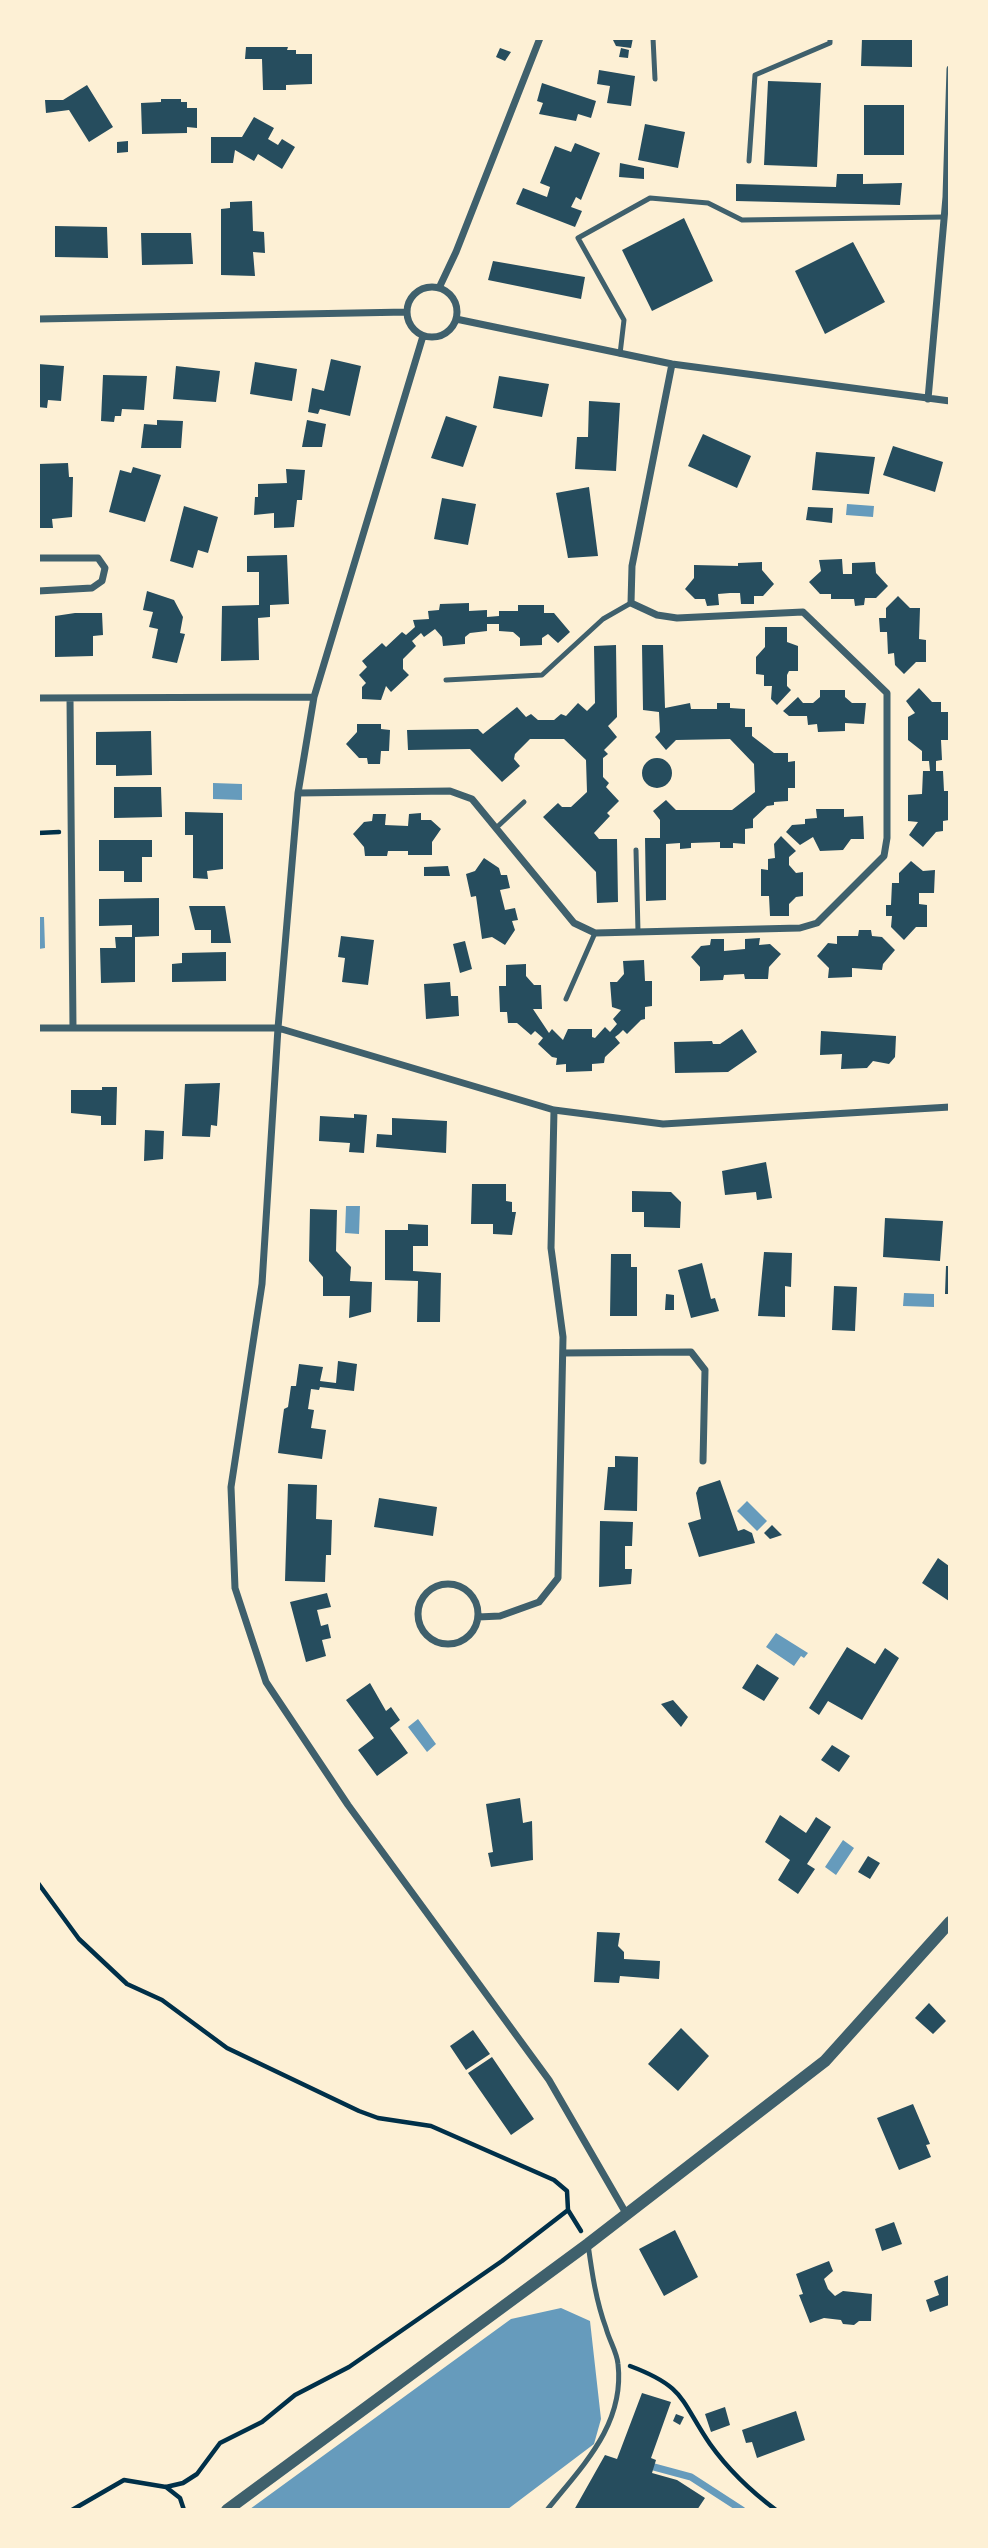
<!DOCTYPE html>
<style>
body{margin:0}
#map{position:relative;width:988px;height:2548px;overflow:hidden;background:#fdf0d5;font-family:Manrope,sans-serif}
canvas{display:block}
.frame{position:absolute;inset:0;border:40px solid #fdf0d5;pointer-events:none}
</style>
<div id="map">
<canvas width="988" height="2548"></canvas>
<div class="frame"></div>
</div>
<script>
const ctx = document.querySelector('canvas').getContext('2d');
ctx.lineJoin = 'round';
function fillPath(path, color) {
  ctx.fillStyle = color;
  ctx.fill(path, 'evenodd');
}
function stroke(path, color, width, dash) {
  ctx.strokeStyle = color;
  ctx.lineWidth = width;
  ctx.lineCap = dash ? 'butt' : 'round';
  ctx.setLineDash(dash || []);
  ctx.stroke(path);
}
const water = new Path2D(`
 M847 504 874 506 873 517 846 515Z
 M213 783 242 784V800L213 799Z
 M38 917H44L45 948 39 949Z
 M346 1206H360L359 1234 345 1233Z
 M904 1293 934 1294V1307L903 1306Z
 M747 1501 767 1521 757 1531 737 1511Z
 M776 1633 808 1653 804 1658 801 1656 794 1666 766 1647Z
 M418 1719 436 1744 427 1752 408 1727Z
 M843 1840 854 1848 836 1875 825 1867Z
 M561 2308 590 2321 601 2419 594 2444 508 2509H250L511 2319Z`);
const stream = new Path2D(`
 M654 2467 691 2477 742 2510`);
const building = new Path2D(`
 M612 38H633L631 48 616 46Z
 M862 38H912V67L861 66Z
 M246 47H288L287 50H296V54H312V84L286 85V90H263L262 59H245Z
 M500 48 511 52 505 61 496 57Z
 M621 48 629 50 628 58 619 57Z
 M599 70 635 76 631 106 607 103 610 86 597 84Z
 M768 81 821 83 817 167 764 165Z
 M542 83 596 101 591 118 578 114 576 121 539 114 543 103 537 101Z
 M87 85 113 127 89 142 69 110 46 113 45 100H63Z
 M161 99H181V102H187V108H197V128L187 127V133L142 134 141 103 161 102Z
 M864 105H904V155H864Z
 M254 117 274 128 268 139 278 145 282 139 295 147 282 169 258 154 254 161 235 150 233 163H211V137H242Z
 M645 124 685 132 678 168 638 160Z
 M128 141V152L117 153V142Z
 M575 143 600 153 581 200 576 197 571 207 582 211 575 227 516 204 523 188 547 197 550 187 540 183 555 146 571 152Z
 M620 163 644 168V179L619 177Z
 M837 174H863V184L902 183 900 205 736 201V184L836 187Z
 M252 201 253 231 264 232 265 253 253 252 255 276 221 275V209L230 208V202Z
 M684 218 713 281 652 311 622 250Z
 M55 226 107 227 108 258 55 257Z
 M141 233H191L193 264 142 265Z
 M853 242 885 302 825 334 795 271Z
 M493 261 585 277 581 299 488 280Z
 M331 359 361 366 350 416 320 409 318 414 308 412 312 388 324 391Z
 M255 362 297 369 292 401 250 394Z
 M38 364 64 366 61 401 48 400 47 408 38 407Z
 M176 366 220 371 216 402 173 399Z
 M103 375 147 376 144 410 122 409 121 416H115L114 422 101 421Z
 M499 376 549 384 542 417 493 408Z
 M589 401 620 403 616 471 575 469 577 437H588Z
 M446 416 477 426 463 467 431 458Z
 M157 420 183 421 181 448H141L144 424 157 425Z
 M307 420 326 424 322 447H302Z
 M703 434 751 456 737 488 688 466Z
 M893 446 943 462 935 492 883 475Z
 M816 452 875 457 869 494 812 490Z
 M68 463 69 477H73L72 517 52 519 53 528H38V464Z
 M133 467 161 475 145 522 109 512 120 470 131 473Z
 M286 469 305 470 302 500H297L294 527 274 528V513L254 515 255 497H258V484L287 483Z
 M589 487 598 556 568 558 556 493Z
 M442 498 476 504 468 545 434 539Z
 M184 506 218 517 208 553 198 550 193 568 170 561Z
 M808 507 833 508 832 523 806 520Z
 M287 555 289 604 270 605V617L258 618 259 660 221 661 222 606 259 605V572H247V556Z
 M842 559 843 574H852V563L875 562 876 573 888 586 876 598H865L864 605 855 606 854 599H831V594H820L809 582 821 571 819 560Z
 M762 562V570L774 584 763 596H754V604H741L740 593H730L718 594 719 605 707 606 705 599H695L685 589 694 578V565L738 566V563Z
 M147 591 174 600 183 617 180 633 185 634 177 663 152 658 158 629 149 627 153 612 143 610Z
 M898 596 910 608H920L919 639 926 640V662H916L904 674 895 665 894 653 888 654 887 632H880L879 618H886V608Z
 M469 603V611L487 610V617L499 616V611H518V605H544V613H554L570 632 558 643 548 634 542 638V645L520 646V638L513 632 499 631V624H487V631L470 633 465 637V644L443 646 442 637 435 629 424 637 421 633 412 641 416 646 403 659V669L409 675 391 692 386 686 381 700 362 699V687L366 683 359 675 367 667 362 661 382 643 386 647 402 632 406 635 415 627 413 620 429 619 428 611 439 610 440 604Z
 M75 613H102L103 635 93 636V656L55 657V616Z
 M765 627H787V642L798 646V671H789L787 675V686L791 690 777 705 771 699 772 686H764V675L756 674V657L765 647Z
 M616 645 617 717 608 726 617 737 604 750 608 754 603 758V777L609 783 606 787 619 801 607 813 610 816 594 833 599 839H617L618 902 597 903 596 872 543 817 558 803 562 807H571L587 792 586 760 564 739H530L515 754 514 759 520 766 502 782 470 749 408 750 407 730 478 729 483 734 517 707 526 717 531 714 538 720H554L561 714 566 716 578 703 587 711 595 703 594 646Z
 M642 645H663L665 708 690 703 691 709H717V703H730V708L745 709V727H752V736L774 753H788V762L795 761V788H788V801L774 802V805L767 806 753 819V828L745 829V844L733 843V848H720V842L691 843V848L680 849V843L666 844V900L646 901 645 838H660V820L653 811 666 800 676 810H732L755 792 754 764 730 739 676 740 666 750 655 737 660 732 659 712 643 710Z
 M919 688 932 702H941V712H949V740H941L942 760 936 761V771H943L944 791H949V820L943 821V831L936 832 923 847 909 835 918 822 908 821V795L922 794 923 771H930L929 761H922V751L908 740V717L915 713 906 701Z
 M820 690H845V697L852 703H866L864 724 845 723V731L818 732 817 724 808 725 807 716H789L783 711 798 697 803 703H813L820 697Z
 M357 724H381V729L390 730 389 751H381L380 764H368L367 758H359L346 744 357 732Z
 M151 731 152 775 116 776V765H96V732Z
 M642 773a15 15 0 1 1 30 0a15 15 0 1 1-30 0Z
 M114 787H161L162 817 114 818Z
 M816 809H844V817L863 816 864 839H851L843 850 820 851 813 837 800 845 786 832 792 825 805 824V819L817 818Z
 M185 812 223 813V869L207 871 208 879 193 878V835H185Z
 M421 813V820H431L441 829 432 842V855H408V851H388L387 856H365L364 847 353 834 364 822 372 821 373 814H386L385 825 408 826 409 814Z
 M781 836 796 851 789 857V865L796 873 803 872V896L796 897 789 904V916H770L769 896H761V869L768 870V859L775 858 774 844Z
 M99 840H152V857H142V882H124V871H99Z
 M484 858 499 868 501 875H507L510 888 500 890 505 910 515 908 518 920 512 921 515 930 505 945 492 937 482 939 476 896 471 897 466 874 475 871Z
 M911 861 923 871 935 870 934 893H919V904L927 905V927H916L904 940 891 927 892 916H886V905H891L892 883H899V873Z
 M448 866 450 876H424V867Z
 M159 898V936L135 937V982L101 983 100 948H116L115 937H132V925L99 926V899Z
 M189 906H225L231 943H211V930H195Z
 M859 930H871L872 936 882 937 895 950 883 964 882 970 852 968V977L828 978 829 968 817 956 828 943 837 944V936H858Z
 M341 936 374 940 368 985 342 982 345 958 338 957Z
 M760 938 759 945 770 944 781 954 769 967 768 979H745L744 974 724 975 723 980 700 981V967L691 957 701 946 710 945 711 939H724V951L745 949V939Z
 M465 941 472 969 460 973 453 944Z
 M226 952V981L172 982V964L182 963V953Z
 M644 960 645 981H652V1006L645 1007V1019L641 1020 627 1034 623 1030 619 1034 615 1037 620 1043 605 1057 604 1063 592 1064V1071L566 1072V1064L556 1065 557 1058 552 1057 538 1044 543 1038 535 1031 531 1035 517 1023H508L507 1012H500L499 986H506V965L526 964V976L534 985H541L542 1009H533L549 1033 552 1029 563 1040 568 1029H592V1037L595 1038 605 1027 610 1032 617 1024 613 1019 621 1010 612 1007 610 982H617L624 974 623 961Z
 M450 982 451 996H458L459 1016 426 1019 424 984Z
 M742 1029 757 1052 728 1072 675 1073 674 1042 712 1041 713 1044H720Z
 M821 1031 896 1036 895 1057 889 1064 873 1061 867 1068 841 1069 842 1054 820 1055Z
 M220 1083 217 1126 211 1125 210 1137 182 1136 185 1084Z
 M102 1087H117L116 1125H101V1116L71 1113V1090H102Z
 M354 1114 367 1115 364 1153 349 1152 350 1143 319 1141 320 1116 354 1118Z
 M392 1118 447 1121 446 1153 376 1147 377 1134 392 1135Z
 M145 1130 164 1131 163 1159 144 1161Z
 M766 1162 772 1198 757 1200 756 1192 725 1195 722 1171Z
 M472 1184H506V1201L512 1202V1212H516L512 1235 493 1234V1224H471Z
 M632 1191 671 1192 681 1202 680 1228 644 1227V1212H632Z
 M310 1209 337 1210 336 1251 351 1267 350 1281 372 1282 371 1312 349 1318 350 1296H323V1277L309 1261Z
 M885 1218 943 1221 940 1261 883 1257Z
 M408 1224 428 1225V1246H413V1271L441 1273 440 1322H417L418 1281 385 1280V1230H408Z
 M764 1252 792 1253 791 1287 785 1286V1317L758 1316Z
 M611 1254H631V1267H637V1316H610Z
 M702 1263 711 1299 715 1298 719 1311 691 1318 678 1270Z
 M946 1266H949V1294H945Z
 M834 1286 857 1287 855 1331 832 1330Z
 M666 1294 674 1295V1310H665Z
 M338 1361 357 1364 354 1391 320 1387 319 1390 311 1389 308 1409 314 1410 311 1428 326 1430 322 1459 278 1453 284 1409 288 1407 291 1386H296L299 1364 323 1367 320 1381 336 1383Z
 M615 1456 638 1457 637 1511 604 1510 608 1467H615Z
 M720 1480 738 1531 744 1529 752 1533 755 1543 699 1557 688 1523 701 1519 696 1493 699 1487Z
 M288 1484 317 1485 316 1519 332 1520 331 1555H326L325 1582 285 1581Z
 M379 1498 437 1507 433 1536 374 1527Z
 M600 1521 633 1522 632 1546H625V1569H632L631 1584 599 1587Z
 M772 1525 782 1535 770 1539 764 1533Z
 M938 1558 949 1566V1601L922 1583Z
 M327 1593 331 1607 317 1610 321 1626 328 1624 331 1638 322 1640 326 1656 306 1662 290 1602Z
 M847 1647 875 1664 885 1648 899 1658 862 1720 828 1701 819 1715 809 1708Z
 M757 1664 779 1678 764 1701 742 1688Z
 M370 1683 386 1711 391 1707 400 1720 390 1728 408 1753 377 1776 358 1750 374 1738 346 1700Z
 M673 1700 688 1717 681 1727 661 1704Z
 M832 1745 850 1756 839 1772 821 1760Z
 M520 1798 523 1823 532 1821 533 1860 491 1867 488 1853 493 1852 486 1804Z
 M780 1815 806 1833 816 1817 831 1827 807 1864 815 1869 798 1894 778 1880 790 1860 765 1842Z
 M868 1856 880 1863 870 1879 858 1872Z
 M597 1932 620 1933 618 1946 624 1952V1959L660 1961 659 1979 620 1976 619 1983 594 1982Z
 M929 2003 946 2021 933 2034 915 2018Z
 M681 2028 709 2056 678 2091 648 2064Z
 M473 2030 490 2054 466 2070 450 2046Z
 M492 2057 534 2119 511 2135 468 2073Z
 M913 2104 930 2144 926 2145 931 2157 899 2170 877 2118Z
 M894 2222 902 2244 882 2251 875 2229Z
 M675 2230 698 2277 664 2296 639 2249Z
 M829 2261 833 2271 824 2279 828 2289 835 2296 843 2291 872 2294 871 2321H859L854 2325 843 2324 841 2320 824 2318 810 2323 799 2295 803 2294 796 2274Z
 M949 2275V2305L930 2312 926 2300 939 2295 934 2281Z
 M642 2393 671 2402 651 2458 656 2460 652 2473 677 2480 705 2498 697 2510H574L605 2455 617 2459Z
 M725 2407 730 2425 711 2432 705 2414Z
 M796 2411 805 2440 757 2458 752 2442 746 2443 742 2430Z
 M676 2414 684 2417 680 2425 673 2421Z`);
const path = new Path2D(`
 M38 833 59 832
 M38 1883 79 1939 127 1984 162 2000 227 2048 359 2111 378 2118 431 2126 554 2180 567 2191 568 2210
 M630 2366C686 2387 680 2400 710 2444 727 2468 752 2492 776 2510
 M166 2487 180 2498 184 2510
 M72 2510 124 2480 166 2487 183 2483 197 2474 220 2443 262 2422 295 2395 349 2367 502 2261 568 2210 581 2231`);
const service = new Path2D(`
 M653 38 655 79
 M749 161 755 75 830 43V38
 M620 354 624 320 578 238 650 198 708 203 742 220 944 217
 M446 680 542 675 603 619 631 603
 M496 828 524 802
 M636 850 638 932
 M566 999 595 933
 M547 2510C582 2466 625 2425 618 2364 617 2352 609 2340 606 2328 596 2301 592 2273 588 2244`);
const minor = new Path2D(`
 M407 312a25 25 0 1 1 50 0a25 25 0 1 1-50 0Z
 M439 288 456 252 540 38
 M38 319 407 312
 M456 319 672 364 950 401
 M423 336 314 697 298 793 278 1028 262 1284 231 1487 235 1588 266 1682 348 1805 549 2080 627 2215
 M928 399 946 197 950 69
 M38 558H98L105 568 102 581 92 588 38 591
 M38 698 314 697
 M70 698 73 1028
 M298 793 450 791 472 799 574 923 595 933 800 928 817 923 884 856 887 838V693L803 612 677 618 657 615 631 603 632 566 672 364
 M38 1028H278L554 1110 663 1124 950 1107
 M563 1353 691 1352 705 1370 703 1461
 M418 1614a30 30 0 1 1 60 0a30 30 0 1 1-60 0Z
 M478 1617 500 1616 539 1602 558 1578 563 1337 551 1248 554 1110`);
const tertiary = new Path2D(`
 M227 2510 588 2244 825 2061 950 1922`);
fillPath(water, '#669bbc');
stroke(stream, '#669bbc', 7);
fillPath(building, '#264d5e');
stroke(path, '#003049', 4.5);
stroke(service, '#3f606c', 5);
stroke(minor, '#3f606c', 7);
stroke(tertiary, '#3f606c', 12);
</script>
